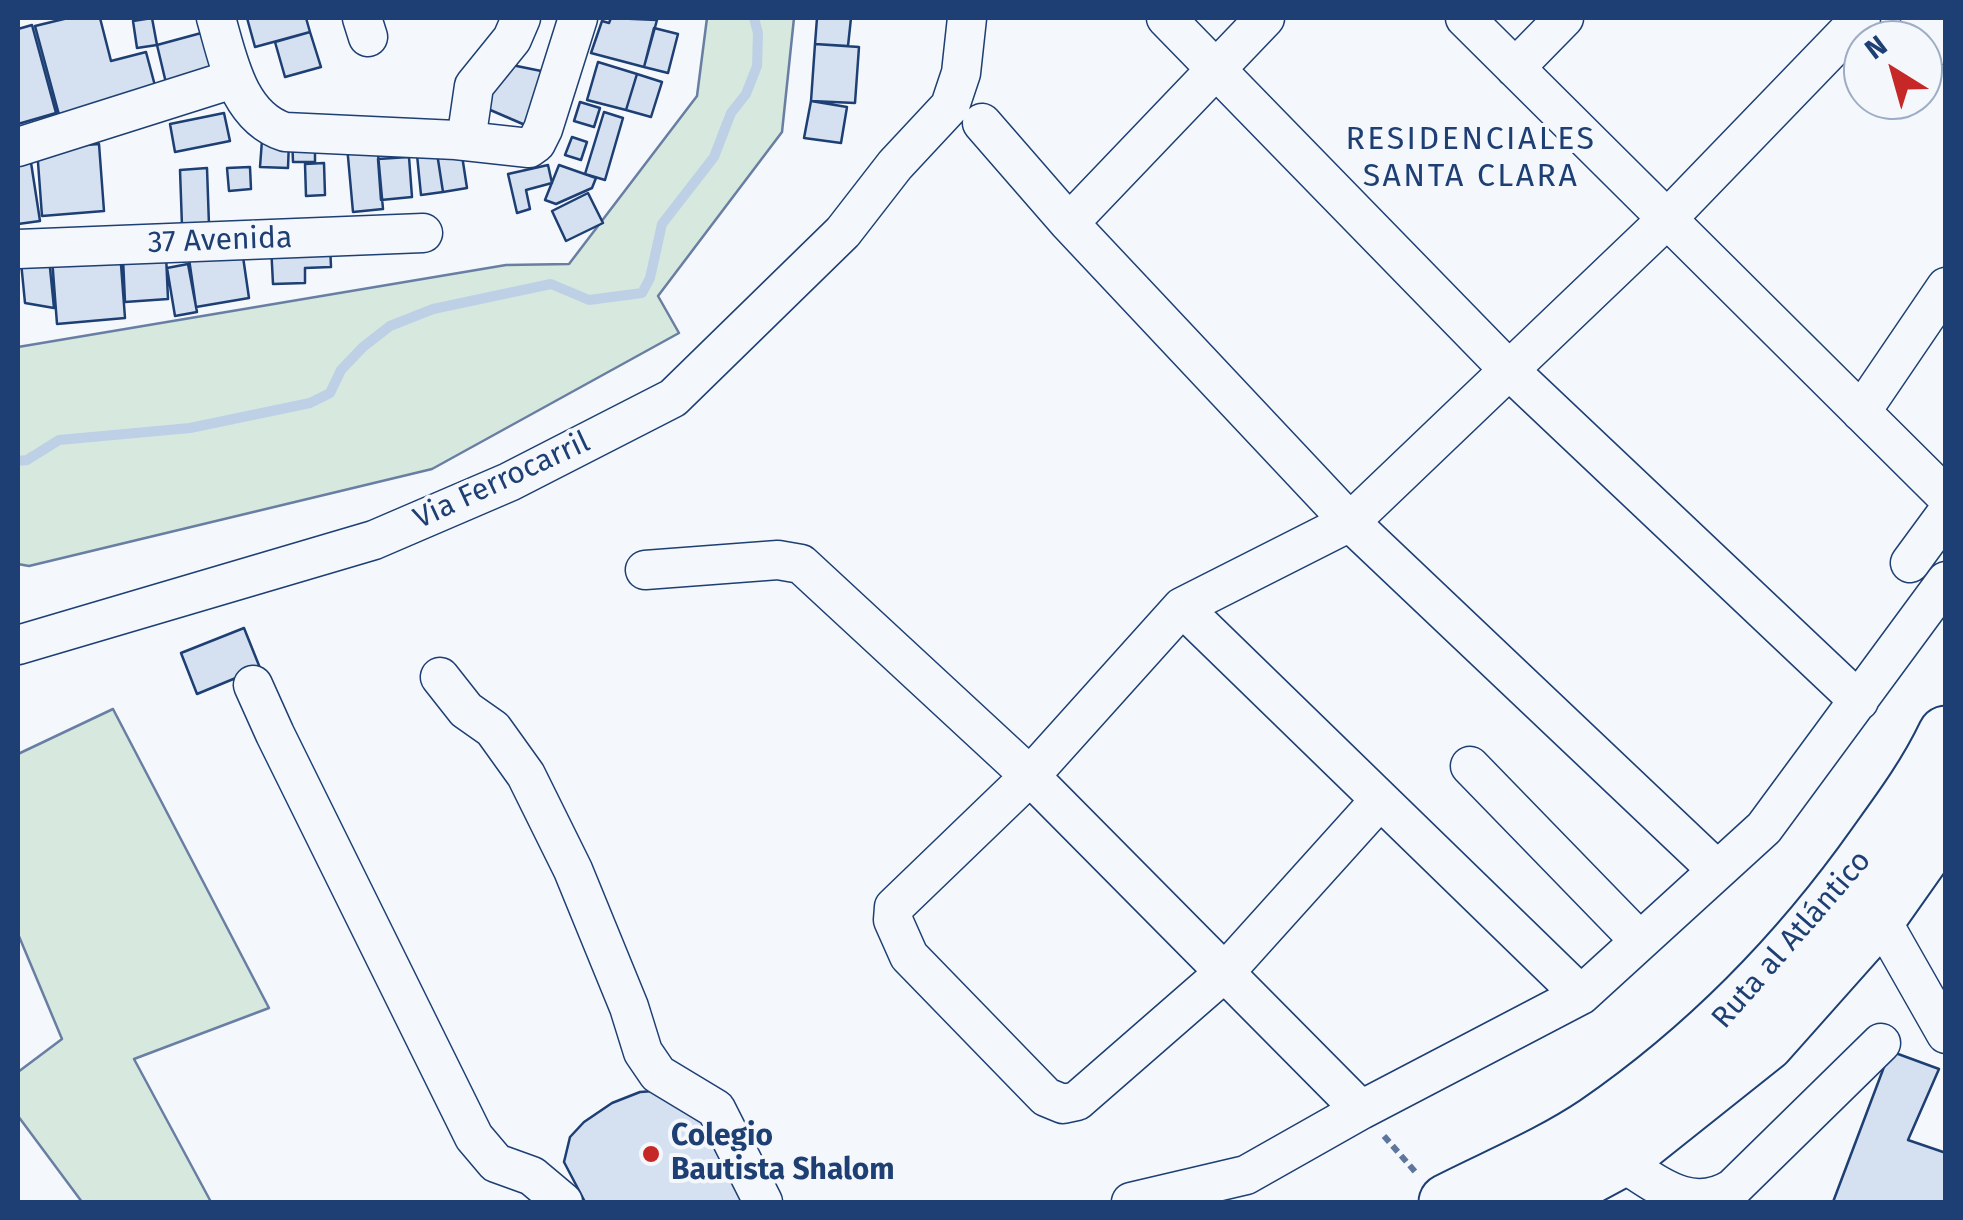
<!DOCTYPE html>
<meta charset="utf-8">
<style>
body{margin:0}
#map{position:relative;width:1963px;height:1220px;overflow:hidden;background:#f4f7fb;font-family:"Fira Sans",sans-serif}
canvas{display:block}
.frame{position:absolute;inset:0;border:20px solid #1d3f73;pointer-events:none}
.north{position:absolute;left:1843px;top:20px;width:100px;height:100px;box-sizing:border-box;background:#f4f7fb;border:2px solid #9eadc5;border-radius:50%;rotate:323deg;font-size:28px;font-weight:700;line-height:40px;text-align:center;color:#1d3f73}
.north::after{content:'';display:block;margin:auto;width:35px;height:45px;background:#c62828;clip-path:polygon(50% 0,100% 100%,50% 72%,0 100%)}
</style>
<div id="map">
<canvas width="1963" height="1220"></canvas>
<div class="frame"></div>
<div class="north">N</div>
</div>
<script>
const ctx = document.querySelector('canvas').getContext('2d');
ctx.lineJoin = 'round';
function fillPath(path, color) {
  ctx.fillStyle = color;
  ctx.fill(path, 'evenodd');
}
function stroke(path, color, width, dash) {
  ctx.strokeStyle = color;
  ctx.lineWidth = width;
  ctx.lineCap = dash ? 'butt' : 'round';
  ctx.setLineDash(dash || []);
  ctx.stroke(path);
}
function label(font, color, halo, rows, align = 'center') {
  ctx.font = font + ' "Fira Sans",sans-serif';
  ctx.lineWidth = 8;
  ctx.setLineDash([]);
  ctx.textBaseline = 'middle';
  ctx.strokeStyle = halo;
  ctx.fillStyle = color;
  for (const [text, x, y, turn = 0] of rows) {
    ctx.save();
    ctx.translate(x, y);
    ctx.rotate((+turn || 0) * Math.PI / 180);
    ctx.textAlign = isNaN(turn) ? turn : align;
    if (halo) ctx.strokeText(text, 0, 0);
    ctx.fillText(text, 0, 0);
    ctx.restore();
  }
}
const green = new Path2D(`
 M707 18H794L782 132 658 296 679 333 432 469 29 566 18 564V347L506 265 569 264 697 96Z
 M113 709 269 1008 134 1059 211 1202H82L18 1116V1072L62 1039 18 934V754Z`);
const stream = new Path2D(`
 M18 461 27 460 59 440 190 428 310 403 330 393 341 370 363 347 390 326 433 309 551 284 589 300 642 293 650 278 662 224 714 157 731 113 746 94 757 66 758 33 754 18`);
const building = new Path2D(`
 M68 18H100L111 61 146 52 158 97 61 122 35 26Z
 M152 18 157 45 137 48 133 21Z
 M247 18H306L310 32 255 47Z
 M611 18 657 20 644 67 591 53 602 21 609 23Z
 M817 18H851L848 46 815 44Z
 M32 25 56 113 18 124V29Z
 M654 28 678 34 668 73 644 67Z
 M216 29 225 69 166 83 157 45Z
 M310 32 321 67 285 77 275 42Z
 M815 44 859 47 855 103 811 101Z
 M598 62 637 74 626 110 587 100Z
 M502 63 551 73 539 131 488 109 475 98Z
 M637 74 662 82 651 117 626 110Z
 M811 101 847 107 841 143 804 138Z
 M580 102 600 108 594 127 574 121Z
 M604 112 623 118 605 180 585 174Z
 M224 113 230 141 175 152 170 124Z
 M315 135V162H293L292 136Z
 M572 137 587 142 581 160 565 155Z
 M262 140 289 141 288 168 260 167Z
 M377 143 383 209 353 212 347 146Z
 M99 144 104 211 42 216 37 149Z
 M461 149 467 188 443 192 437 153Z
 M437 153 443 192 421 195 417 155Z
 M30 156 40 221 18 224V158Z
 M409 157 412 197 381 200 378 159Z
 M324 163 325 195 306 196 305 164Z
 M548 165 552 183 526 190 530 209 517 213 508 174Z
 M559 165 596 178 592 188 556 204 545 200Z
 M250 167 251 189 229 191 227 168Z
 M207 168 209 225 182 226 180 170Z
 M588 193 603 223 566 241 552 211Z
 M241 243 249 298 196 307 188 252Z
 M330 243 331 267 305 268V283L273 284 271 245Z
 M120 251 125 318 57 324 52 258Z
 M166 255 168 299 125 302 123 258Z
 M49 258 54 308 25 303 21 262Z
 M188 264 197 312 175 316 167 268Z
 M244 628 260 668 197 694 181 653Z
 M1890 1051 1939 1069 1908 1140 1946 1153V1202H1833Z
 M654 1091 686 1095 757 1202H585L564 1162 570 1137 584 1122 612 1103 640 1092Z`);
const path = new Path2D(`
 M1384 1136 1418 1175`);
const minor = new Path2D(`
 M216 18C228 59 238 117 285 132L456 140 529 148 536 143 543 129 578 18
 M362 18 368 37
 M1166 18 1508 369 1859 701
 M1465 18 1946 496
 M1920 18 1946 45
 M1515 68 1564 18
 M982 123 1069 223 1350 522 1717 870
 M466 141 474 86 512 39 521 18
 M18 147 233 79
 M1069 223 1265 18
 M18 249 423 233
 M1861 412 1946 287
 M1910 563 1946 514
 M645 570 778 560 801 564 1030 776 1361 1110
 M1182 607 1581 995
 M18 645 374 540 509 482 673 398 843 232 895 165 950 106 961 73 967 18
 M440 677 466 710 493 729 526 775 573 870 629 1007 643 1052 658 1074 716 1109 763 1202
 M253 685 275 734 474 1137 496 1163 532 1176 563 1202
 M1470 766 1640 941
 M1380 800 1225 972 1077 1101 1063 1104 1046 1097 909 956 893 920 894 907 1030 776 1182 607 1350 522 1666 220 1861 18
 M1879 916 1946 1034
 M1619 1160C1656 1183 1690 1215 1733 1188L1881 1043
 M1131 1202 1246 1175 1361 1110 1581 995 1764 828 1946 581`);
const highway = new Path2D(`
 M1447 1202C1496 1177 1550 1155 1596 1124 1706 1048 1799 953 1876 844 1902 808 1927 774 1946 734
 M1541 1202 1619 1160 1766 1043 1879 916 1946 821`);
const markers = [
 [651,1154,10,"#c62828"]
];
const streetNames = [
 ["37 Avenida",220,241,-2],
 ["Via Ferrocarril",502,481,-25],
 ["Ruta al Atlántico",1792,940,-49]
];
const poiNames = [
 ["Colegio",671,1137],
 ["Bautista Shalom",671,1171]
];
const neighbourhoodNames = [
 ["RESIDENCIALES",1471,140],
 ["SANTA CLARA",1471,177]
];
fillPath(green, '#d7e8df');
stroke(green, '#687fa3', 2.5);
stroke(stream, '#bed0e5', 10);
fillPath(building, '#d5e0f0');
stroke(building, '#1d3f73', 2.5);
stroke(minor, '#1d3f73', 41);
stroke(highway, '#1d3f73', 59);
stroke(path, '#5e769c', 6, [8, 5]);
stroke(minor, '#f4f7fb', 38);
stroke(highway, '#f4f7fb', 55);
for (const [x, y, r, color] of markers) {
  const dot = new Path2D();
  dot.arc(x, y, r, 0, 2 * Math.PI);
  ctx.fillStyle = color;
  ctx.fill(dot);
  stroke(dot, '#f4f7fb', 4);
}
label('30px', '#1d3f73', '#f4f7fb', streetNames);
label('bold 30px', '#1d3f73', '#f4f7fb', poiNames, 'left');
ctx.letterSpacing = '2.5px';
label('32px', '#1d3f73', '#f4f7fb', neighbourhoodNames);
ctx.letterSpacing = '0px';
</script>
